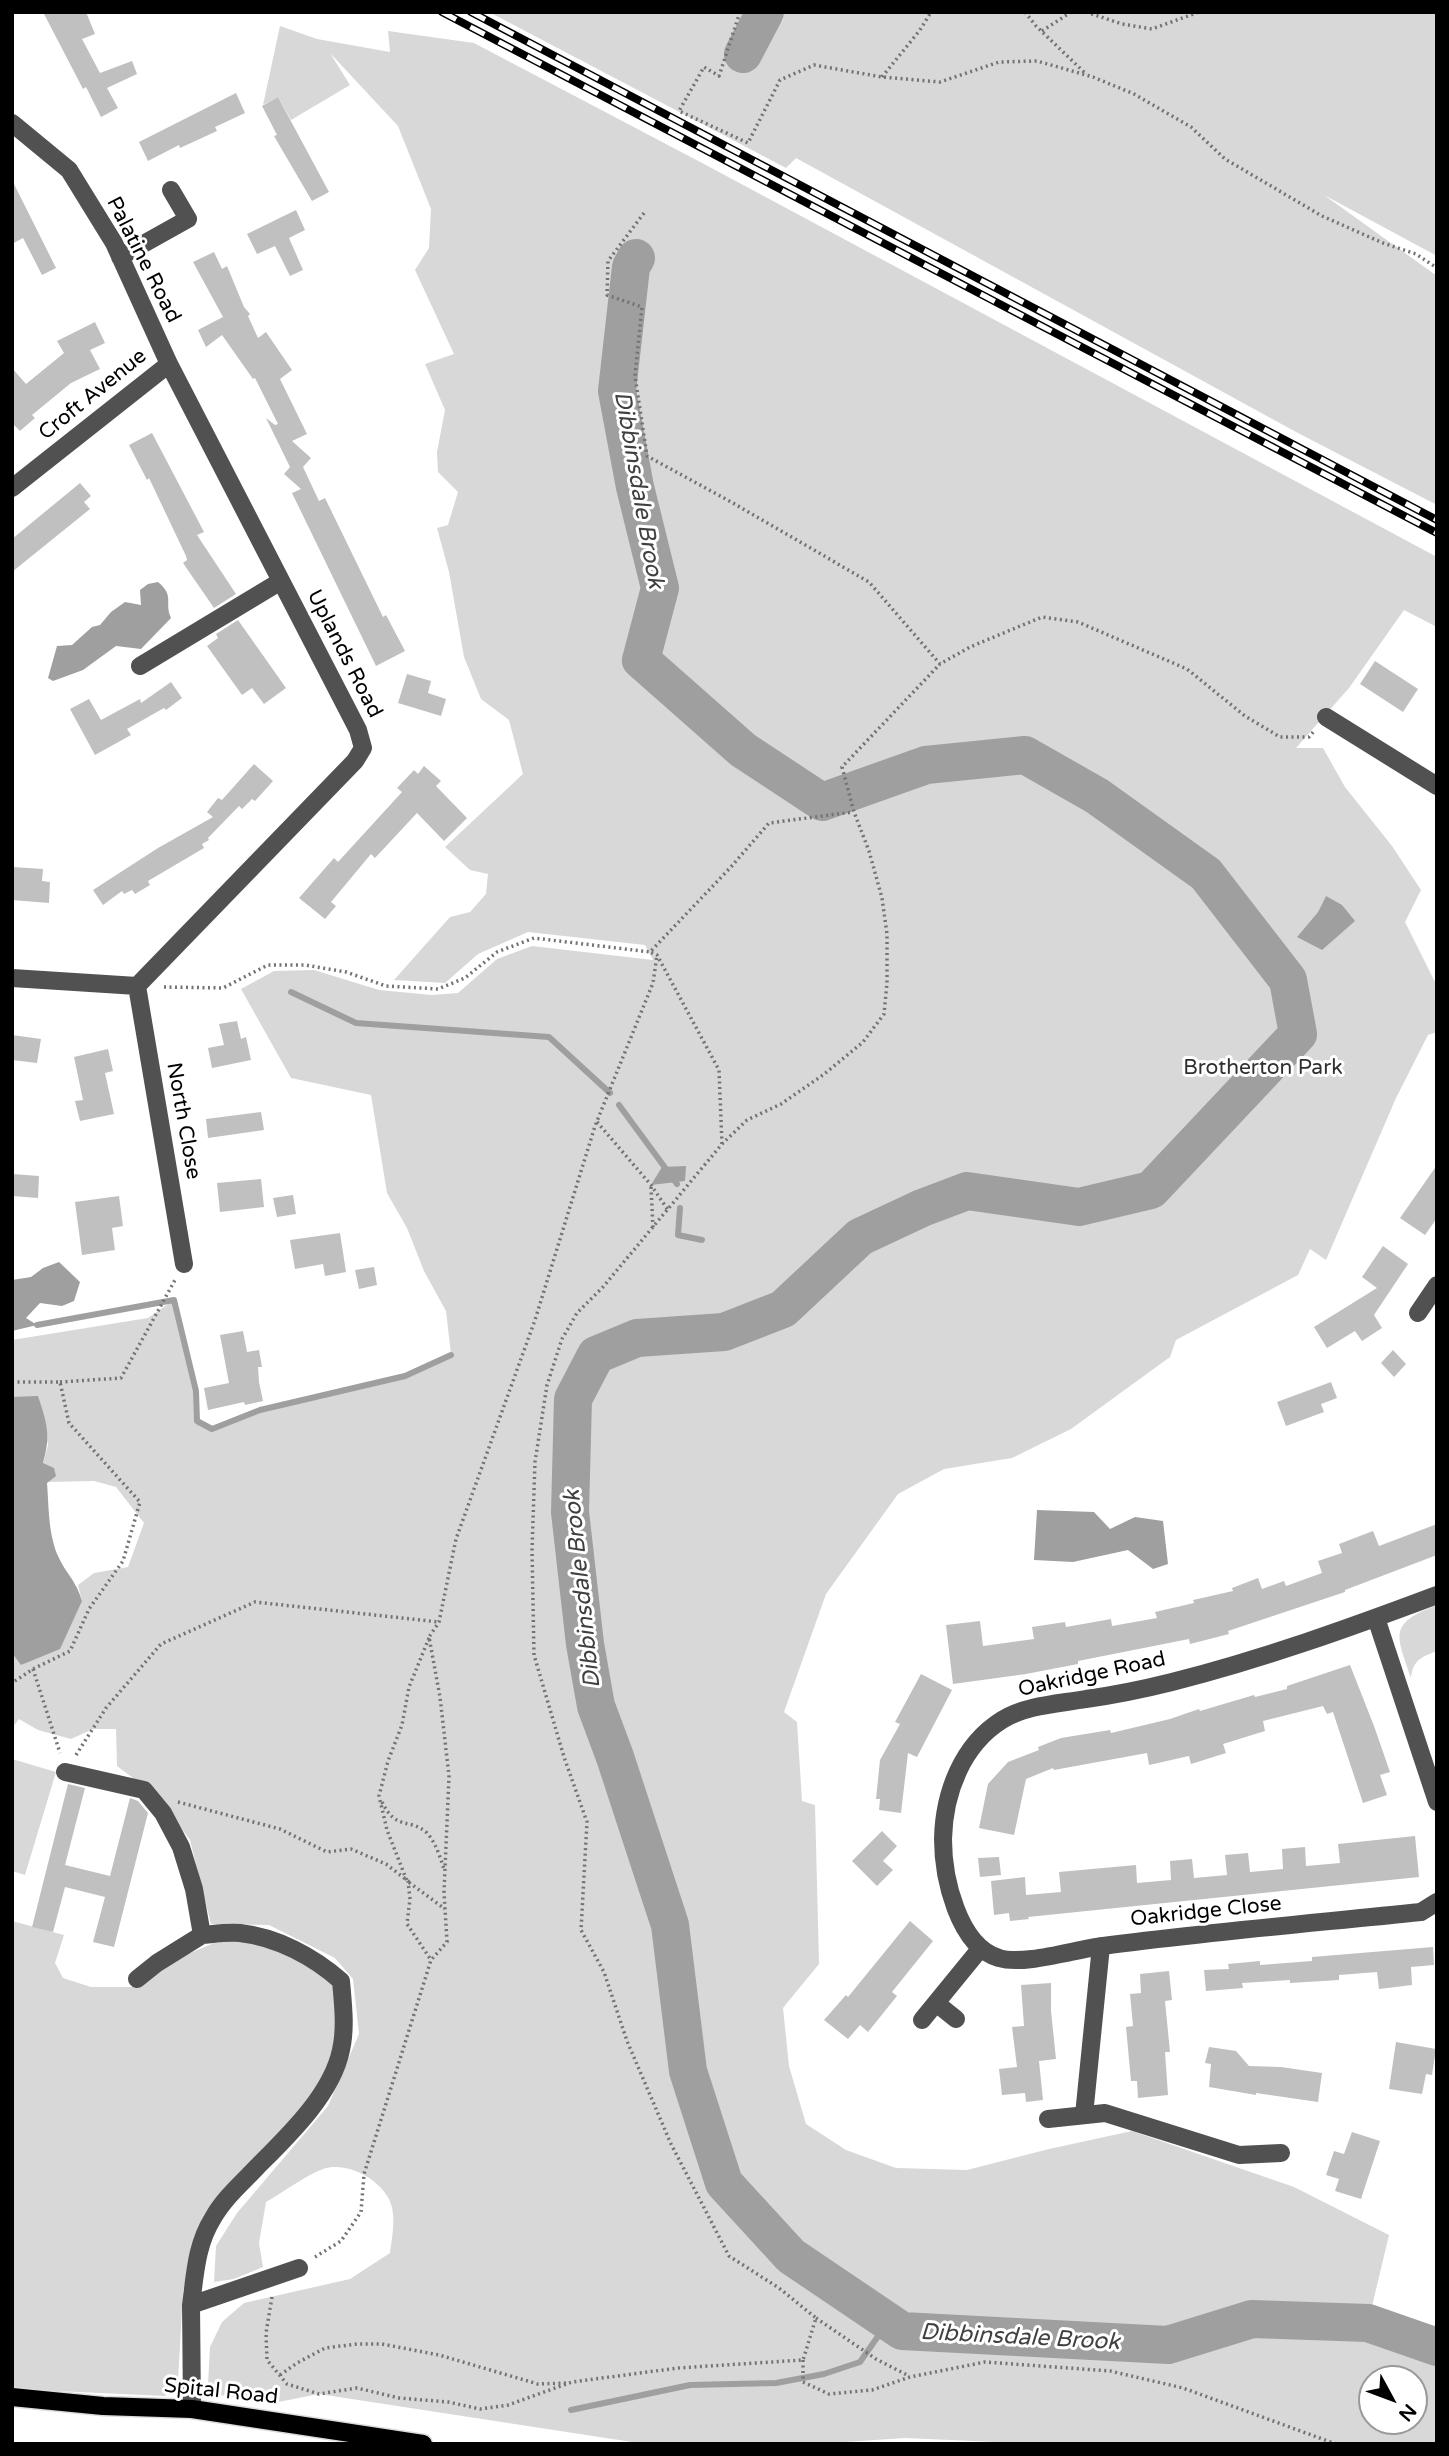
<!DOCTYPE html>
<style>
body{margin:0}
#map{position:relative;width:1449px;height:2456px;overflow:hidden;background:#fff;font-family:"Varela Round",sans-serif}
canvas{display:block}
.frame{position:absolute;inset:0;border:14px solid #000;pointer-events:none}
.north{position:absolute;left:1358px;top:2365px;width:70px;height:70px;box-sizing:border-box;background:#fff;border:2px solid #999;border-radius:50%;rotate:131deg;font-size:19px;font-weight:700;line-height:28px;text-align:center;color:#000}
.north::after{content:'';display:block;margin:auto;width:24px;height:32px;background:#000;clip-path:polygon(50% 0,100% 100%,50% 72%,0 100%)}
</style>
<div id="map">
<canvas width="1449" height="2456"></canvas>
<div class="frame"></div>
<div class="north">N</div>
</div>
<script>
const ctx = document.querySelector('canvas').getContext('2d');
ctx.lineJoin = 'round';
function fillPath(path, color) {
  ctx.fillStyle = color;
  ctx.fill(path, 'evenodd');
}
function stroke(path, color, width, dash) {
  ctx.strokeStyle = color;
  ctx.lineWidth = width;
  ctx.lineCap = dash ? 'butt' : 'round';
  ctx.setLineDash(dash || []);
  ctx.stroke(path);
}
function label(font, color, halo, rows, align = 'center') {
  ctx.font = font + ' "Varela Round",sans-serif';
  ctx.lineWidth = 6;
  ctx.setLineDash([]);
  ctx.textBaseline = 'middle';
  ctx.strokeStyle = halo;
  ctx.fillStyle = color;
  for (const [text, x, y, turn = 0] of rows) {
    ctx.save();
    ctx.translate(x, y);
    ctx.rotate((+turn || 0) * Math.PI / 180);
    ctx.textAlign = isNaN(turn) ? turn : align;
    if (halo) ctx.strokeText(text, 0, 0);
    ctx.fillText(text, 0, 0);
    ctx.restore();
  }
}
const green = new Path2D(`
 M489 12H782V23L784 12H1437V256L1324 195 1437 276V505L1296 432 796 158 786 168Z
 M280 26 317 39 390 52 388 31 474 43 704 164 1437 557V627L1404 610 1349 688 1296 748H1323L1345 787 1392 846 1421 890 1405 922 1437 986V1032L1428 1035 1396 1098 1326 1260 1310 1249 1298 1275 1176 1340 1170 1357 1071 1429 1012 1458 944 1469 898 1494 826 1594 784 1712 797 1722 802 1801 815 1805 819 1964 783 2008 789 2066 806 2124 846 2150 896 2168 967 2170 1049 2149 1132 2131 1294 2187 1389 2235 1368 2323 1437 2347V2444H1041L905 2438 815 2444H645L319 2394 273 2403 213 2394 208 2384 210 2347 222 2322 244 2303 350 2279 390 2253C392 2236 397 2216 389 2199 378 2178 346 2161 323 2169 304 2176 284 2192 266 2202L259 2243 263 2267 234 2279 214 2282 216 2246 237 2213 328 2106 359 2034 353 1979 335 1958 269 1925 211 1924 190 1840 157 1796 117 1766 116 1729H93L71 1739 38 1730 19 1719 12 1728V1653L22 1665 82 1601 78 1585 94 1573 128 1567 144 1523 116 1487 94 1481 47 1482 43 1464 48 1445 38 1397H12V1340L148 1318 174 1300 196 1391 197 1421 212 1429 260 1410 405 1376 451 1354 446 1311 424 1271 407 1228 387 1193 371 1095 291 1078 241 989 274 971 314 970 379 990 432 995 458 993 497 959 532 946 653 960 645 945 528 932 478 954 445 983 394 980 450 917 470 912 486 894 488 874 470 870 445 847 523 774 509 720 481 699 464 657 449 572 437 528 448 525 458 492 438 472 437 452 445 410 425 364 454 354 415 270 429 248 431 209 398 126 330 53 350 85 291 120 278 97 263 105ZM1326 896 1322 950 1298 936 1318 912ZM1372 2379H1414V2421H1372Z
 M1437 1605V1651C1421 1657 1413 1660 1411 1678 1397 1635 1387 1624 1437 1605Z
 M12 1759 56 1772 25 1875 12 1871Z
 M12 1921 64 1935 55 1963 63 1978 91 1987H131L176 1959 214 1943 245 1940 277 1948 332 1982 338 2027 334 2054 324 2076 307 2103 197 2237 183 2291 178 2381 165 2396 12 2389Z`);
const water = new Path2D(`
 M158 582C175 596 164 602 171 618L141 649 116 646 83 670 53 681 48 678 57 646 72 645 92 627 100 625 111 612 125 602 141 605 140 590 148 584Z
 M1326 896 1342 905 1355 921 1322 950 1297 937 1318 912Z
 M686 1166 685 1181 651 1185 662 1167Z
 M59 1262 80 1282 74 1301 62 1306 40 1303 26 1318 37 1325 12 1331V1280L31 1277 43 1268Z
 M38 1396C47 1423 51 1436 43 1463L54 1468 56 1476 47 1483C49 1507 48 1535 59 1558 67 1575 76 1580 82 1601L60 1649 21 1665 12 1653V1397Z
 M1037 1510 1094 1512 1110 1529 1135 1517 1163 1521 1168 1564 1153 1569 1128 1550 1073 1562 1034 1560Z`);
const stream = new Path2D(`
 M291 992 356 1023 549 1037 610 1093
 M619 1105 677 1184
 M680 1208 678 1235 702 1240
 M37 1325 174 1300 196 1391 197 1421 212 1429 260 1410 405 1376 451 1355
 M571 2410 690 2385 776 2383 824 2374 860 2362 888 2322`);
const river = new Path2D(`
 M743 54 765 12
 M636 258 631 267 617 391 635 487 660 588 641 660 743 750 822 802 926 765 1025 755 1097 796 1206 874 1288 980 1298 1034 1151 1190 1079 1207 967 1191 922 1208 860 1237 783 1309 724 1332 637 1338 596 1355 573 1399 570 1512 585 1644 596 1706 615 1757 670 1925 688 2071 724 2183 791 2256 902 2331 1168 2345 1252 2319 1368 2323 1437 2347`);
const building = new Path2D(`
 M43 12H86L95 34 82 39 100 73 132 61 137 74 107 88 118 108 101 117 86 87 83 89Z
 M236 93 245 113 215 127 217 131 180 148 179 145 148 161 139 142Z
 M278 97 329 192 312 201 274 136 277 135 262 106Z
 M12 180 56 268 42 275 23 238 12 244Z
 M296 210 305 230 289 238 303 270 290 276 275 246 257 254 247 234Z
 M214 252 222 269 227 266 244 307 250 314 248 316 258 338 266 332 292 370 280 379 307 434 292 441 311 458 303 467 319 501 325 498 383 617 386 615 405 651 376 666 292 493 301 489 284 474 290 467 266 418 275 425 278 424 255 378 253 379 222 335 206 347 198 330 223 317 193 262Z
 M95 322 105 343 90 350 100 369 71 383 32 415 35 418 20 431 12 423V368L26 384 64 353 57 341Z
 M152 433 204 532 197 535 236 594 214 608 183 563 187 560 186 556 149 478 147 480 129 445Z
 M80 483 91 496 84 502 90 509 12 572V539Z
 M238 620 286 688 264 704 252 688 242 695 207 646 218 638 216 634Z
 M1375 661 1418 689 1403 712 1360 684Z
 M407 674 431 681 428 693 446 699 441 716 398 703Z
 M171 682 182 698 166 710 164 708 127 729 131 735 95 755 70 709 89 699 101 720 140 699 141 703Z
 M254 764 273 781 255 801 252 799 242 809 239 806 208 838 209 840 202 844 204 848 148 881 150 885 135 894 132 890 124 894 122 891 103 905 93 890 158 848 213 817 207 812 218 798 222 800Z
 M424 766 441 781 436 786 467 818 444 841 417 813 375 858 371 854 331 902 336 906 325 919 299 898 334 858 338 862 402 792 397 788 414 770 418 774Z
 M12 867 43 869 42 881 50 882 49 903 12 900Z
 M237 1021 241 1039 246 1037 251 1060 212 1068 208 1048 224 1045 219 1024Z
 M12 1035 41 1039 37 1063 12 1060Z
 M108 1049 113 1071 105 1073 114 1114 80 1121 75 1101 83 1100 74 1057Z
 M261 1112 264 1130 208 1138 206 1119Z
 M1437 1165V1218L1425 1235 1400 1218Z
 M12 1174 39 1176 38 1198 12 1196Z
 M261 1179 264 1207 220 1212 217 1183Z
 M293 1195 296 1214 277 1217 273 1198Z
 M119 1196 123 1226 112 1228 115 1250 82 1255 75 1202Z
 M340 1233 346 1272 325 1276 323 1264 295 1269 290 1240Z
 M1383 1246 1408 1264 1374 1315 1382 1328 1362 1341 1355 1331 1327 1348 1314 1327 1377 1288 1362 1277Z
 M374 1267 377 1285 359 1289 355 1270Z
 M243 1331 247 1352 259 1350 262 1367H258L259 1382 263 1401 245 1405 244 1402 208 1410 204 1388 229 1383 220 1335Z
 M1393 1350 1406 1364 1394 1377 1381 1363Z
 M1331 1382 1337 1398 1321 1404 1324 1412 1286 1426 1277 1402Z
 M1437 1524V1555L1345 1590V1592L1228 1631 1229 1634 1190 1644 1189 1639 1078 1661V1664L1026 1674 953 1684 946 1625 980 1621 983 1646 1034 1639 1032 1627 1065 1622 1066 1627 1111 1619 1112 1626 1157 1618 1155 1612 1194 1603 1193 1600 1233 1591 1232 1588 1258 1578 1262 1589 1284 1581 1286 1586 1322 1573 1318 1561 1342 1553 1339 1544 1373 1531 1379 1546Z
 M1350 1665 1374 1726 1390 1772 1380 1775 1387 1795 1363 1803 1333 1712 1327 1714 1323 1706 1263 1721 1265 1731 1223 1744 1226 1753 1191 1764 1189 1756 1149 1765 1147 1753 1054 1770 1053 1768 1026 1779 1014 1835 979 1828 988 1784 1008 1762 1039 1750 1038 1747 1061 1738 1110 1730 1111 1733 1170 1719 1199 1709 1200 1711 1254 1695 1255 1697 1287 1689V1686Z
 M921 1674 952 1690 917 1757 908 1753 901 1813 879 1810 880 1799H876L880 1760 900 1724 895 1722Z
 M68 1784 85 1788 65 1865 110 1876 130 1798 138 1801 148 1813 114 1947 93 1942 105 1897 65 1887 53 1932 32 1927Z
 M882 1831 897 1846 883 1861 893 1870 877 1886 852 1861Z
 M1415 1836 1419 1877 1028 1917 1029 1919 1010 1921 1009 1913 994 1915 991 1881 1025 1877 1026 1895 1061 1892 1059 1872 1136 1865 1137 1883 1171 1880 1170 1861 1192 1859 1194 1878 1227 1875 1225 1855 1248 1853 1250 1872 1283 1869 1282 1849 1305 1847 1306 1866 1340 1863 1338 1844Z
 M999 1857 1001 1875 980 1877 978 1858Z
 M910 1921 933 1941 892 1992 897 1996 868 2032 860 2025 848 2039 824 2020 846 1995 848 1997Z
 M1433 1947 1434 1965 1411 1967 1412 1985 1379 1989 1377 1972 1339 1975V1980L1290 1983V1980L1242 1983 1243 1988 1206 1991 1204 1970 1229 1969 1228 1964 1260 1961V1965L1312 1961V1957Z
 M1169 1971 1172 2000 1165 2001 1170 2052H1165L1168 2095 1138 2098 1137 2081H1131L1126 2027 1133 2026 1130 1994 1141 1993 1140 1974Z
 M1051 1983V2011L1056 2059 1039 2061 1043 2100 1026 2102 1025 2093 1002 2095 999 2069 1017 2067 1012 2027 1024 2026 1021 1985Z
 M1396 2042 1436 2049 1432 2075 1426 2074 1422 2094 1389 2089Z
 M1209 2047 1236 2051 1249 2066 1281 2067 1322 2073 1318 2102 1256 2093V2095L1209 2087 1211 2064 1205 2063Z
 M1352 2132 1380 2141 1361 2199 1335 2191 1339 2179 1326 2175 1334 2151 1344 2154Z`);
const path = new Path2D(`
 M740 12 719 76 704 67 679 111 748 143 780 80 814 65 882 77 940 82 999 62 1037 61 1093 77 1134 94 1191 127 1225 159 1322 216 1383 243 1416 254 1437 268
 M1025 12 1036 26 1085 73
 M1086 12 1122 24 1152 29 1199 12
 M1042 31 1071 12
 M882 77 920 30 931 12
 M644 213 608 261 607 295 642 307 635 376 647 456 733 503 869 582 940 664 970 647 1042 617 1078 622 1187 669 1245 716 1280 737H1309L1314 731
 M164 987 223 988 268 965H305L346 972 386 986 438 989 465 978 497 952 534 938 650 952
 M597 1122 651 1185 668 1210
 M722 1144 719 1070 657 955 650 952 730 868 769 823 853 812
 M651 1187 653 1228
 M12 1382H60L69 1423 140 1502 123 1561 89 1609 70 1651 33 1669 12 1683
 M60 1382 121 1378 175 1280
 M429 1638 409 1687 402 1725 388 1761 379 1796 387 1830 407 1881 445 1909
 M33 1669 60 1753
 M76 1755 106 1708 161 1644 255 1602 439 1622
 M178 1802 280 1829 327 1852 351 1849 386 1864 408 1881 410 1899 407 1924 431 1960
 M382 1802C397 1832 409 1817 427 1833 436 1843 440 1857 444 1869
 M315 2257 341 2241 361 2212 364 2174 431 1960 447 1942 444 1892 449 1776 440 1697 429 1637 439 1622 456 1539 535 1320 595 1126 653 983 657 955
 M272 2297 266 2333 267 2360 287 2384 319 2394 357 2388 399 2398 448 2402 480 2409 508 2405 572 2382 678 2368 803 2360 816 2318 779 2288 729 2256 671 2144 627 2041 604 1972 581 1930 587 1822 564 1757 534 1655 532 1550 535 1462 547 1385 562 1339 577 1313 603 1287 722 1144 747 1120 781 1104 823 1075 863 1042 884 1014 887 983V934L882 898 869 851 854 812 842 767 940 664
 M816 2318 876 2359 909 2376
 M803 2360V2382L829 2394 872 2390 910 2377 985 2362 1110 2371 1183 2388 1336 2444
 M280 2375 297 2363 325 2348 357 2344H382L439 2355 538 2384 566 2383`);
const minor = new Path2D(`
 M12 123 69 170 114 243 169 364 358 730 363 748 355 761 137 986
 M120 257 188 219 171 190
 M12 488 169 364
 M140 666 281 581
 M1326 717 1437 786
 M12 978 137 986
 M137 986 184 1264
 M1418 1313 1437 1285
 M1437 1595C1349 1628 1263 1659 1172 1682 1144 1689 1115 1695 1086 1699 1058 1704 1027 1705 1002 1720 962 1745 944 1793 943 1839 943 1877 958 1946 999 1958 1024 1966 1076 1949 1103 1946 1208 1932 1315 1923 1421 1912L1437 1902
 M1376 1618 1437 1802
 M65 1772 144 1790 163 1813 181 1847 194 1889 202 1935C214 1934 228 1932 240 1933 277 1937 314 1957 341 1981 343 2004 346 2028 341 2050 332 2094 289 2135 258 2166 243 2182 224 2198 213 2218 196 2245 195 2275 191 2305
 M137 1979 157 1963 202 1935
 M936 2003 956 2019
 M922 2020 980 1949
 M1084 2115 1101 1946
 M1048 2119 1105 2113 1239 2155 1281 2153
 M192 2409 191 2305 299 2268`);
const major = new Path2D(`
 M12 2397 103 2406 192 2409 423 2444`);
const rail = new Path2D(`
 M442 12 1437 533
 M471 12 1437 520`);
const streetNames = [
 ["Palatine Road",143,260,63],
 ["Croft Avenue",93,395,-39],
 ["Uplands Road",344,654,63],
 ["North Close",183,1121,80],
 ["Oakridge Road",1092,1675,-12],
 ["Oakridge Close",1206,1912,-6],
 ["Spital Road",221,2392,6]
];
const parkNames = [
 ["Brotherton Park",1263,1068]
];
const waterNames = [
 ["Dibbinsdale Brook",638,490,80],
 ["Dibbinsdale Brook",583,1589,-96],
 ["Dibbinsdale Brook",1020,2338,3]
];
fillPath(green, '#d8d8d8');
fillPath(water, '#9f9f9f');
stroke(stream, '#9f9f9f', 6);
stroke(river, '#9f9f9f', 38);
fillPath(building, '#c0c0c0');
stroke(major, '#dbdbdb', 21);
stroke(path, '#737373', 3.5, [2, 3.5]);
stroke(minor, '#515151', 18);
stroke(major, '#000', 18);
stroke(rail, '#000', 8);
stroke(rail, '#fff', 5, [16]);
label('21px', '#000', '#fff', streetNames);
label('21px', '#2f2f2f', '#fff', parkNames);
label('italic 23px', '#404040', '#fff', waterNames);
</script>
